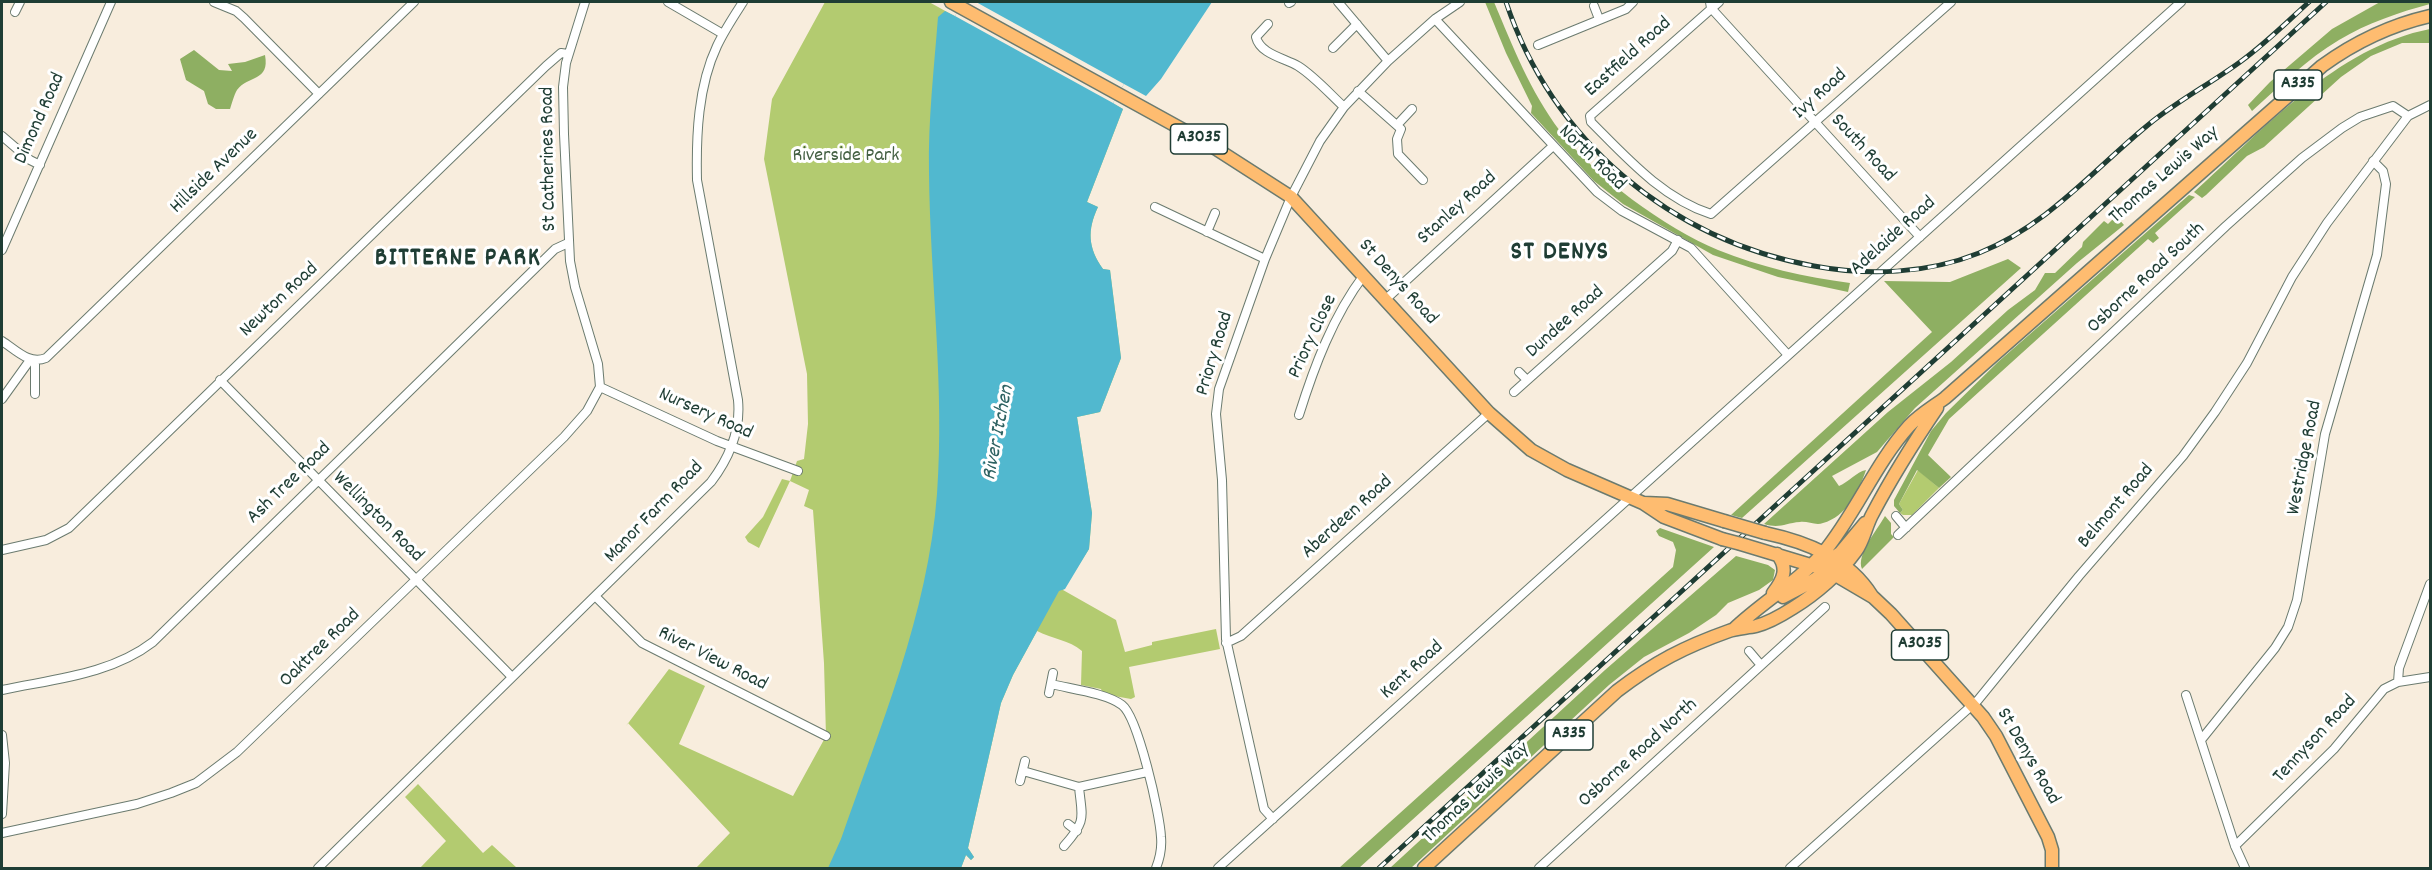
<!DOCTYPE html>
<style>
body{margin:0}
#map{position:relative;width:2432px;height:870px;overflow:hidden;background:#f8eddd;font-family:Dekko,sans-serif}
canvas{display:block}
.frame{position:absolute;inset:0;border:3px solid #1f3d34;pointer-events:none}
</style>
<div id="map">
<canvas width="2432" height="870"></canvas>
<div class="frame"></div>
</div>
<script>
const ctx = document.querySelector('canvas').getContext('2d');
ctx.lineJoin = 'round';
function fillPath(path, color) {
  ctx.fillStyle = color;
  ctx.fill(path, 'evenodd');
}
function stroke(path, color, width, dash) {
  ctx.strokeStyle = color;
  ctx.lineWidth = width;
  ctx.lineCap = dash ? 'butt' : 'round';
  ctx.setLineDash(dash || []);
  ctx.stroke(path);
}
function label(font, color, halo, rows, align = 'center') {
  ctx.font = font + ' Dekko,sans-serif';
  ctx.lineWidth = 6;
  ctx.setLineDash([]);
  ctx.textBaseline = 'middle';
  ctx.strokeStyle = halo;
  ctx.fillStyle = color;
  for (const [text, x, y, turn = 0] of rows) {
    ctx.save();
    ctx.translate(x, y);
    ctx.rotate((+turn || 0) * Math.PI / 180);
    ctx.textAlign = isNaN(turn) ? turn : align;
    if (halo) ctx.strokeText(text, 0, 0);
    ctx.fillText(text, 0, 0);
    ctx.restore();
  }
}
const green = new Path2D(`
 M825 2H929L1123 109 1087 202 1098 207C1087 230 1088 248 1103 269L1110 270 1121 358 1100 412 1077 417 1092 513 1089 549 1063 590 1116 620 1125 652 1152 645V642L1216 629 1220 649 1129 667 1135 697 1131 699 1103 694 1101 689 1081 685 1082 651C1069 640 1053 639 1037 631L1013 675 1001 703 968 848 974 857 971 860 966 855 961 868H696L730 833 628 723 626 726 669 669 705 686 679 744 793 796 826 736 824 663 813 510 804 506 809 490 790 481 759 548 748 542 745 537 763 517 782 479 790 481 797 461 804 459 808 424 807 374 764 159 772 99Z
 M1918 470 1939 488 1912 515H1903L1900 513 1903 510 1899 504Z
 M418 784 483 853 492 845 517 868H420L446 841 405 797Z`);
const forest = new Path2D(`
 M1485 2H1494C1513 47 1530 91 1560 131 1594 176 1665 228 1718 250 1760 267 1805 277 1850 283L1848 292 1778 277 1713 255 1623 204 1594 181 1531 113 1532 106 1506 53Z
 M2380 2H2430V4C2400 12 2367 23 2339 40 2307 59 2280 86 2252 111L2248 105 2270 82 2332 29Z
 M2430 29V43H2402L2371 56 2341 77 2264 147 2247 156 2206 195 2202 198 2194 192C2263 130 2337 47 2430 29Z
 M194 50 219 70 232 71 228 64 245 62 265 55C270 82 248 75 237 90 234 95 232 103 230 109H216L208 104 204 91 186 80 180 59Z
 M2189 195 2195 197 2155 233 2159 238 2153 243 2148 239 1949 419 1928 455 1951 477 1939 488 1917 470 1899 504 1903 510 1900 513 1894 506V500L1931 431 1946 413 1998 362Z
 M2116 216 2124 225 2077 263 1915 408 1877 452 1832 476 1839 486C1849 482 1856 472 1866 470 1859 491 1846 517 1823 523 1816 526 1808 521 1800 522 1785 523 1780 529 1764 524L1888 412 1951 362 2008 310 2035 290 2045 273H2055L2082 247 2083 242 2104 221 2108 224Z
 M2008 259 2021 268 1742 518 1731 515 1932 332 1884 281 1950 282Z
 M1885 516 1891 523V534L1894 537 1862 569C1856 555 1877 530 1885 516Z
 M1660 528 1714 547 1359 868H1339L1673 567 1676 550 1673 542 1659 536 1656 531Z
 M1736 556 1768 565 1775 570 1773 580 1759 590 1728 603 1716 615 1689 633 1644 657 1609 685 1411 868H1390L1605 670Z`);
const water = new Path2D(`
 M963 2H1212L1161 79 1146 96 1124 84 1113 103 1123 109 1087 202 1098 207C1087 230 1088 248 1103 269L1110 270 1121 358 1100 412 1077 417 1092 513 1089 549 1065 589 1059 591 1013 675 1001 703 968 848 974 857 971 860 966 855 961 868H828L841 839C880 727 928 614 937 494 945 387 930 279 929 172 928 120 934 69 938 17L945 11 955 16Z`);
const pier = new Path2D(`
 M963 2H976L1124 84 1113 103 955 16Z`);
const street = new Path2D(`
 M214 2 236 11 244 18 319 94
 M668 2 723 34
 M1338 2 1388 61
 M1710 2 1711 8 1920 237
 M1719 2 1590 116 1591 122C1626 157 1662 198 1711 214L1951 2
 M1289 3 1291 2
 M1594 6 1599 19
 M15 12 20 2
 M1435 19 1597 192 1622 211 1691 248 1788 355
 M1268 24 1256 37C1260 54 1284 58 1298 66 1314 76 1330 94 1344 107
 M1538 45 1626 9 1633 2
 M1333 48 1357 24
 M1358 91 1401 129 1397 139 1398 154 1423 180
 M1397 125 1412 109
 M2 136 30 160 40 165
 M1155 207 1265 259
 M1207 232 1215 213
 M2 250 111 2
 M1386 299 1553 146
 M2 341C16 350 29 365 46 358L414 2
 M1519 372 1527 380
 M220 380 512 677
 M600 387 717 441 798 471
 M1514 392 1672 251 1678 240
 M35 394V361
 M2 399 30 360
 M1299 415C1314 367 1333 316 1364 275
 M1896 516 1906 528
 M1898 535 2226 226 2302 158 2342 128 2360 117 2393 106 2408 116 2430 105
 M2 550 46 540 69 528 546 66 561 53 568 54
 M596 597 642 643 826 736
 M1226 643 1241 636 1489 413
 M1749 651 1760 664
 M2398 682 2399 668 2430 584
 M1051 684C1071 689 1106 693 1122 705 1138 717 1160 814 1161 837 1162 848 1160 858 1156 868
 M2 690C53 679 110 675 153 642L555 249 568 243
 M1049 693 1053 673
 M2186 695 2235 846 2245 868
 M2 735 5 763 2 814
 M2201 740 2275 648 2288 627 2297 600 2325 434 2377 255 2386 184 2383 171 2373 161
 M1023 771 1079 787 1147 772
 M1020 781 1025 761
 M1273 819 1264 809 1226 639 1222 480 1216 414 1219 389 1265 259 1291 197 1320 141 1344 107 1388 61 1435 19 1460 2
 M1068 824 1077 831
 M2 833 137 804 171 793 196 783 237 752 564 437 587 411 600 387 598 364 575 287 570 261 564 134 563 87 566 63 585 2
 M1064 846C1087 820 1082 818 1079 787
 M2235 846 2334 749 2384 689 2398 682 2430 677
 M318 868 711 482C730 457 741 431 738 400L697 180C696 136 698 86 717 46 724 31 734 16 743 2
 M1218 868 2181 2
 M1539 868 1825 607
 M1790 868 1978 700 2079 576 2183 456 2215 412 2247 363 2292 277 2327 223 2408 116`);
const primary = new Path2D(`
 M951 2 1207 143 1291 197 1489 413 1531 450 1567 470 1643 503 1664 517 1722 539
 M1644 503 1667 504 1724 521
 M1765 533C1807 542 1848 558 1872 596
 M1741 544 1827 570 1873 597 1891 614 1983 717 1996 736 2048 837 2052 850V868
 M1827 562 1840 553 1865 523
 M1773 593C1783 580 1789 568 1777 554
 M1783 597 1804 586 1832 568
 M1733 630C1762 602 1797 583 1824 552 1856 513 1875 464 1909 426 1919 415 1933 407 1945 398L2322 66C2355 42 2391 25 2430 16
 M1424 868 1617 691C1655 662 1684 647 1729 631 1737 628 1747 628 1756 626 1768 623 1782 615 1793 608 1816 594 1840 573 1856 551 1864 540 1866 525 1873 513 1892 477 1914 442 1937 408`);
const rail = new Path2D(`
 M1506 2C1552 140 1670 240 1814 266 1868 276 1927 274 1979 253 2047 226 2093 170 2148 125 2177 101 2210 84 2240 62 2265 44 2287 22 2309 2
 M1379 868 2326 2`);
const primaryBridge = new Path2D(`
 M1724 521 1765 533
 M1722 539 1741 544`);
const shields = [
 [2298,85,48],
 [1199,139,57],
 [1920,645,57],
 [1569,735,48]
];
const shieldNames = [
 ["A335",2298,85],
 ["A3035",1199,139],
 ["A3035",1920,645],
 ["A335",1569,735]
];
const streetNames = [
 ["Eastfield Road",1629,58,-42],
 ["Ivy Road",1821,95,-42],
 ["Dimond Road",41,119,-66],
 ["South Road",1862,149,47],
 ["St Catherines Road",550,159,-91],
 ["North Road",1591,159,44],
 ["Hillside Avenue",215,172,-44],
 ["Thomas Lewis Way",2165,176,-41],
 ["Stanley Road",1458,209,-42],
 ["Adelaide Road",1894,237,-42],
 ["Osborne Road South",2147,279,-43],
 ["St Denys Road",1397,283,48],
 ["Newton Road",280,301,-43],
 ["Dundee Road",1566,323,-42],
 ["Priory Close",1314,337,-65],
 ["Priory Road",1216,354,-73],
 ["Nursery Road",705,415,24],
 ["Westridge Road",2306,458,-79],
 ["Ash Tree Road",290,484,-44],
 ["Belmont Road",2117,507,-49],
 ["Manor Farm Road",655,513,-46],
 ["Wellington Road",377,518,45],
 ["Aberdeen Road",1348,518,-42],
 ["Oaktree Road",321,649,-44],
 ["River View Road",712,660,27],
 ["Kent Road",1413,671,-42],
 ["Tennyson Road",2316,740,-47],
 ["Osborne Road North",1639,754,-42],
 ["St Denys Road",2027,757,60],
 ["Thomas Lewis Way",1477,794,-43]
];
const parkNames = [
 ["Riverside Park",846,157]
];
const waterNames = [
 ["River Itchen",1000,433,-79]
];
const districtNames = [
 ["ST DENYS",1560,254],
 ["BITTERNE PARK",458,260]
];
fillPath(green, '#b3cb70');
fillPath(forest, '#8eaf62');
fillPath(water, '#51b8cf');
fillPath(pier, '#f8eddd');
stroke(street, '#6b7b6f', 10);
stroke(primary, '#6b7b6f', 15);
stroke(street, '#fff', 8);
stroke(primary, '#febc70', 12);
stroke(rail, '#1f3d34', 5);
stroke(rail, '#fff', 3, [9]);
stroke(primaryBridge, '#6b7b6f', 15, []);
stroke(primaryBridge, '#febc70', 12);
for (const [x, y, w] of shields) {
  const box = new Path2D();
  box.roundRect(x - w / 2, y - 15, w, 30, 4.5);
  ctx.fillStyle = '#fff';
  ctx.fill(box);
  stroke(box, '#1f3d34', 1.5);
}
label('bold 18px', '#1f3d34', null, shieldNames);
label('20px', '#1f3d34', '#fff', streetNames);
label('20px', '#446043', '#fff', parkNames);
label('italic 21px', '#2e6262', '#fff', waterNames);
ctx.letterSpacing = '1.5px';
label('bold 26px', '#1f3d34', '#fff', districtNames);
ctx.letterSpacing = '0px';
</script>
